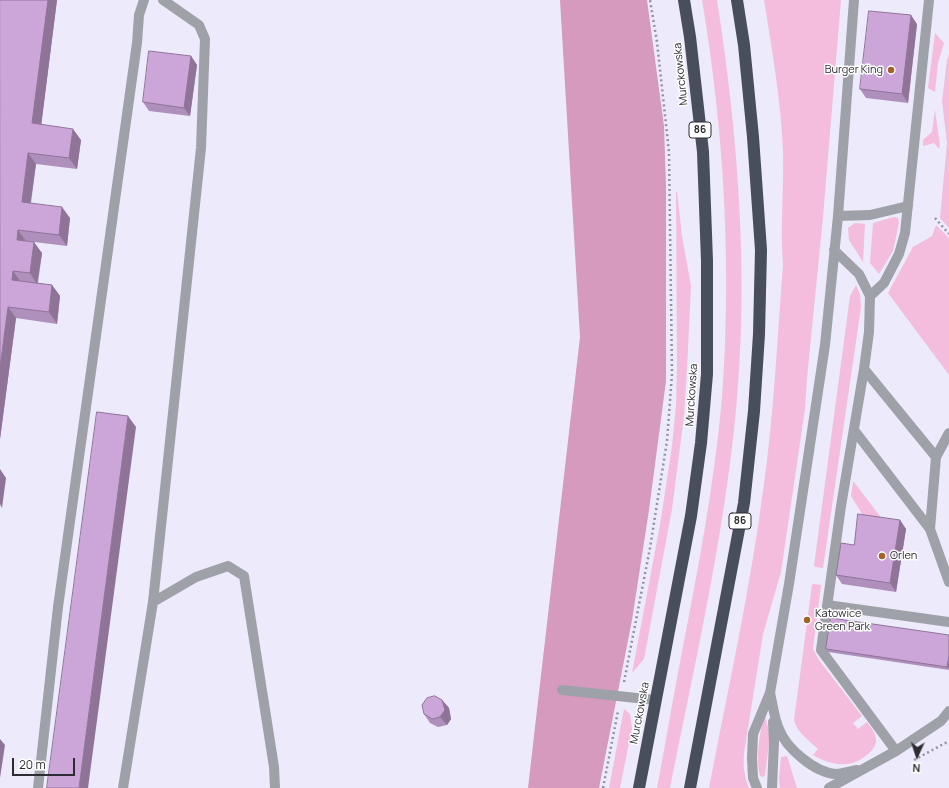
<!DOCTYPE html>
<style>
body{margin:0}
#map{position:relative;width:949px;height:788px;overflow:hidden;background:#eceafb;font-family:Manrope,sans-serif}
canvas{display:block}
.north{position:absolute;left:897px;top:736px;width:40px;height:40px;-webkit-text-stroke:3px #fff;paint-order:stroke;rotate:183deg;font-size:11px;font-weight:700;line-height:16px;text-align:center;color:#2d2c32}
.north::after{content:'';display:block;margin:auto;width:14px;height:18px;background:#2d2c32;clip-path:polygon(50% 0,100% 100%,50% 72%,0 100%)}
.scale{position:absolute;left:12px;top:758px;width:63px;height:18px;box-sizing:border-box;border:2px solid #2d2c32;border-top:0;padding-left:5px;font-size:12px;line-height:14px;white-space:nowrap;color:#2d2c32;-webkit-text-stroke:3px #fff;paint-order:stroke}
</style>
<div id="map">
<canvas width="949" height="788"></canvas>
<div class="north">N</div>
<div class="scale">20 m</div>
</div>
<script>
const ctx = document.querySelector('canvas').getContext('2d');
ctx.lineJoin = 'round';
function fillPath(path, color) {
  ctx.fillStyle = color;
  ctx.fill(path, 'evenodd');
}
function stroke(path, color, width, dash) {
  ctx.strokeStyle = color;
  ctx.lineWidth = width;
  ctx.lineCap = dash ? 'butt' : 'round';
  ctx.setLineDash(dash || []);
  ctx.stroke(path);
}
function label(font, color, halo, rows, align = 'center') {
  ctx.font = font + ' Manrope,sans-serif';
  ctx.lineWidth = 3;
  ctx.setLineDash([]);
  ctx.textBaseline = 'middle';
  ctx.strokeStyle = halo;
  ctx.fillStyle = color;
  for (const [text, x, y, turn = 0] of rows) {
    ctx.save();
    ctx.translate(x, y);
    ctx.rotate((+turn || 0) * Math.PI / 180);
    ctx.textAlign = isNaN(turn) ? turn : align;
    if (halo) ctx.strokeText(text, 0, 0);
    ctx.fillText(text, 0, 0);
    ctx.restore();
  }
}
const green = new Path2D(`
 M702 0H717C738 135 749 273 736 410 724 537 695 663 670 788H657C665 746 672 704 680 662 697 575 714 487 722 398 732 265 724 131 702 0Z
 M764 0H841L823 217 807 378 805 409 781 572 763 634 744 753C743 765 744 776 749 788H709C728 689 750 590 763 491 774 416 777 340 783 265 780 227 784 190 783 152 781 101 772 50 764 0Z
 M935 33 944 43 938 63 935 92 928 88Z
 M949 54V228L940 218 947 143 942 101 947 60Z
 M935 110 940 145 939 149 934 143 923 146V140L932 132Z
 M677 191 682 236 691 286 687 369 684 416 672 509 644 659 632 673 660 525 672 446 676 405 677 367 676 192Z
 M894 217 898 218 899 223 893 251 879 274 870 263 873 223Z
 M855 223 865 224 863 262 849 240 848 228Z
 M936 225 949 238V375L888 293 913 247 932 236Z
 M856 285 860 294 861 307 823 568 816 567 814 566 850 296Z
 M853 482H854L883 520 864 517 851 496Z
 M813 584 821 585 813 649 819 660 862 716 853 723 858 729 867 722C870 726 874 731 875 735 878 743 874 749 868 754 851 769 832 766 813 755L818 749C809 740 797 733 794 720L812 585Z
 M624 709 630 714 632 728 620 788H609Z
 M765 716 770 735 765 775 763 777 760 776C755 757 760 737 763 717Z
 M787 756 797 788H780L779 779 781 757Z`);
const forest = new Path2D(`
 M560 0H647L664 126 666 186V381L649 510 632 620 599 788H528L580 337Z`);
const path = new Path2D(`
 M935 218 949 234
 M624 682 650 548 667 441 672 374 669 152 657 42 650 0
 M914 760 949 741
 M603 788 618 711`);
const minor = new Path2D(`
 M838 216 870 215 908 206
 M834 250 859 274 870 296 869 332 864 369 841 506 821 650 896 751
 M870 296 884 283 899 254 905 233 929 0
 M864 369 936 457
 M854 430 930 529
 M949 433 936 457 930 529 949 582
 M153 602 196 577 228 566 244 576 274 767 275 788
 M827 605 949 622
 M562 690 655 700
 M770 693C773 705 774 718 779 729 786 748 815 773 836 774 842 774 850 771 857 770
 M38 788 58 607 137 43 139 15 144 0
 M123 788 153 602 201 148 205 39 199 25 163 0
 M757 788 753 778 752 758 753 734 770 693 789 584 825 345 838 216 854 0
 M772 788 774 742 773 722
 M829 788 896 751 941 721 949 711`);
const highway = new Path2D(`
 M639 788 691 516 701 443 707 374V261L703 152 690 37 684 0
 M690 788 744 503 754 411 759 334 761 250 753 137 744 45 737 0`);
const wall = new Path2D(`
 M0 0H57L41 125 81 140 77 169 36 164 31 203 70 218 67 246 26 241 42 253 38 283 52 285 60 296 57 324 16 318 0 439Z
 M917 24 908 103 866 98 860 89Z
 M191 56 197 65 190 116 149 111 143 102Z
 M900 520 906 529 896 592 842 584 836 575Z
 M949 635V670L828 652 826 649Z
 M442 700 449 708 451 719 447 725 438 727 430 723 424 714Z`);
const shadedWall = new Path2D(`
 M48 0H57L40 135 32 123Z
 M911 15 917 24 908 103 902 94Z
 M191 56 197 65 190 116 184 108Z
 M73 129 81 140 77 169 69 158Z
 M28 153 36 164 29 213 22 202Z
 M62 207 70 218 67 246 59 235Z
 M18 230 26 241 17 240Z
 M34 242 42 253 37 284 30 273Z
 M13 271 21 282 12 280Z
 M52 285 60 296 57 324 49 312Z
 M8 307 16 318 0 439V368Z
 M128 416 136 427 88 788H79Z
 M0 469 6 478 2 508 0 504Z
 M900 520 906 529 896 592 890 583Z
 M949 656V669L947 667Z
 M442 700 449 708 451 719 447 725 440 717Z
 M0 739 5 745 0 778Z`);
const building = new Path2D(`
 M0 0H48L32 123 73 129 69 158 28 153 22 202 62 207 59 235 18 230 17 240 34 242 30 273 13 271 12 280 52 285 49 312 8 307 0 368Z
 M869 11 911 15 902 94 860 89Z
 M149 51 191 56 184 108 143 102Z
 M97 412 128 416 79 788H47Z
 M858 514 900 520 890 583 836 575 841 543 854 545Z
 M831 618 949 635V656L947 667 826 649Z
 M435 696 442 700 445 710 440 717 432 719 424 714 422 705 427 698Z`);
const markers = [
 [891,70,4,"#a2632a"],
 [882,556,4,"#a2632a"],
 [807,620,4,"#a2632a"]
];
const shields = [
 [700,130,22],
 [740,521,22]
];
const shieldNames = [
 ["86",700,130],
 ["86",740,521]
];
const poiNames = [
 ["Burger King",883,70,"right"],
 ["Orlen",890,556],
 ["Katowice",815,614],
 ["Green Park",815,627]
];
const streetNames = [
 ["Murckowska",681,74,-96],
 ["Murckowska",692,395,-86],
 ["Murckowska",640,713,-79]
];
fillPath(green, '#f4bddd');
fillPath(forest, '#d59abd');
stroke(path, '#93929d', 2.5, [2, 3]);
stroke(minor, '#9ea1a8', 10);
stroke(highway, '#484e5b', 12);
fillPath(wall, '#af8fbb');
fillPath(shadedWall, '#8f7498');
fillPath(building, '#cca6d9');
stroke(building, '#8f7498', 1);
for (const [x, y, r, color] of markers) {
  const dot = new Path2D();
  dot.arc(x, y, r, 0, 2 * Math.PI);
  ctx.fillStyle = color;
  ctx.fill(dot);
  stroke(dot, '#fff', 1.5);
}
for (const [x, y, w] of shields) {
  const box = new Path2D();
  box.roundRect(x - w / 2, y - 8, w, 16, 3);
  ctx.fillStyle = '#fff';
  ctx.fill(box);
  stroke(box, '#2d2c32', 1);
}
label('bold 10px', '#2d2c32', null, shieldNames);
label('11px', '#2d2c32', '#fff', poiNames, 'left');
label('11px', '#2d2c32', '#fff', streetNames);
</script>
